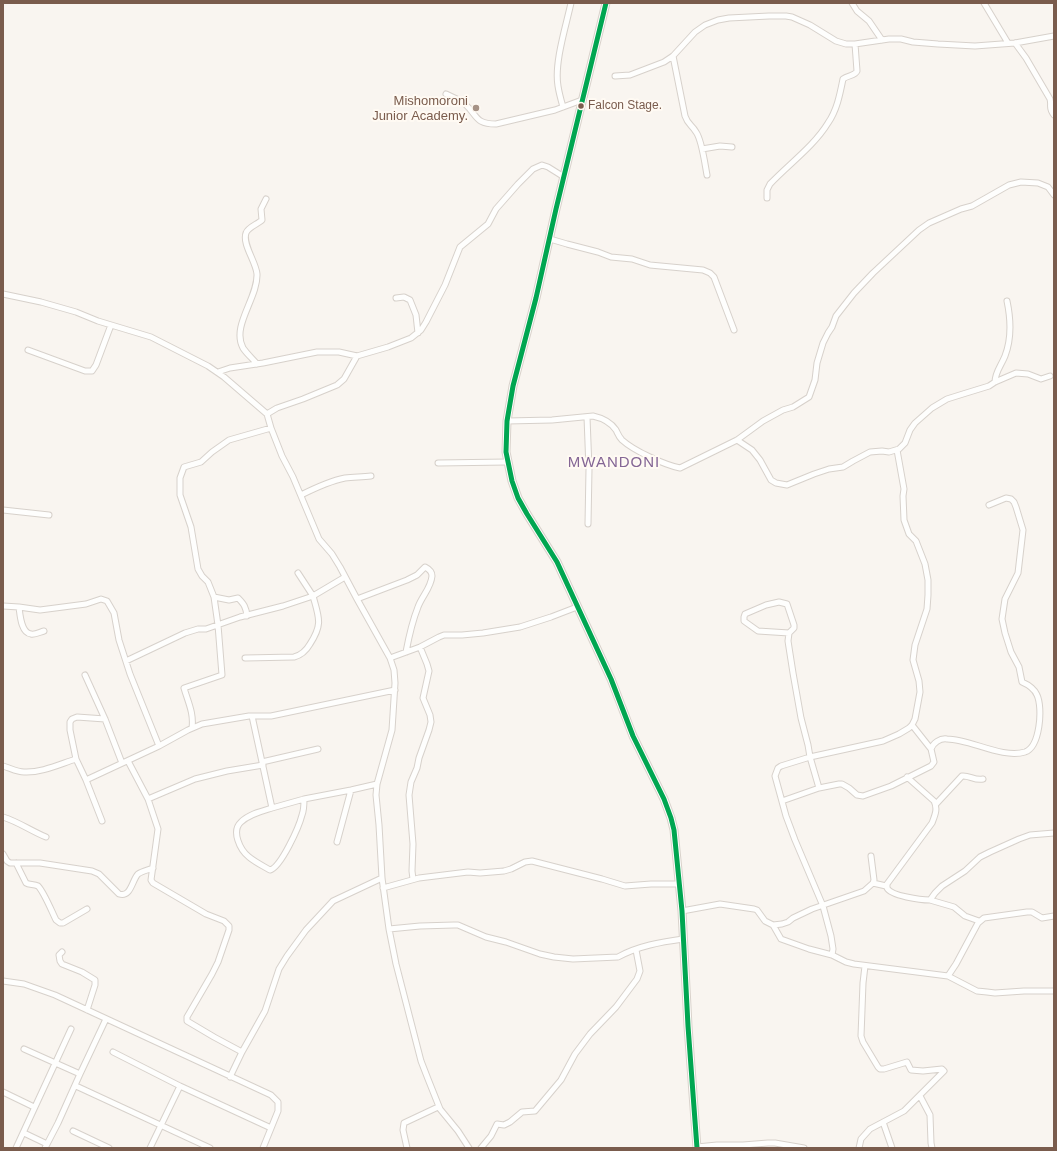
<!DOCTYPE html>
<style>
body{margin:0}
#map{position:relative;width:1057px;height:1151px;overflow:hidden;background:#f9f5f0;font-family:Arial,sans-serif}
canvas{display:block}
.frame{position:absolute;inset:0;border:4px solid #7a5c4d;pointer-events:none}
</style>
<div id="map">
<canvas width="1057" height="1151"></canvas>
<div class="frame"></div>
</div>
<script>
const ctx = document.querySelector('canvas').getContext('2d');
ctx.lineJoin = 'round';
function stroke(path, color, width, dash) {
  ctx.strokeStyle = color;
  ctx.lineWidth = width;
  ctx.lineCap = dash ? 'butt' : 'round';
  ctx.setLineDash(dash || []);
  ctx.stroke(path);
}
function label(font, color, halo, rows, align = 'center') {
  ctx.font = font + ' Arial,sans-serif';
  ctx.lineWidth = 4;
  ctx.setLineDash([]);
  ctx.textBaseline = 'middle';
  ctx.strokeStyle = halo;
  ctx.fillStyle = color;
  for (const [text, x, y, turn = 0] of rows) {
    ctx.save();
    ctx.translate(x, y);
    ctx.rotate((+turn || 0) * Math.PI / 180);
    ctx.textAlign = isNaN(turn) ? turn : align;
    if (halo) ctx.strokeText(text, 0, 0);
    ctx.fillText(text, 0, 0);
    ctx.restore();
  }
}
const street = new Path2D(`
 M852 3 857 11 869 21 882 40
 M984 3 1008 43
 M1015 43 1026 58 1050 99C1052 106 1048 108 1054 115
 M673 56 685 116C688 125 692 125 696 132 702 140 705 165 707 175
 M615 76 630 75 664 62 673 56 695 32 705 25 718 20 729 18 769 16H786L792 17 810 25 836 41 846 44H855L889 39H901L913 42 938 44 975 46 1015 43 1054 36
 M446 94C452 97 460 100 465 104 478 116 475 124 496 124L555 110 582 100
 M563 107C561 100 559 93 558 86 554 63 566 26 571 3
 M702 149 720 146 732 147
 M767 198V190L770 184C789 164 814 146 828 123 837 110 840 94 843 79 848 75 855 76 857 71L855 44
 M550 239 567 244 598 252 611 257 632 259 650 265 703 270 710 273 714 277 734 330
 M3 294 41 302 76 312 98 321 151 337 208 366 224 377 267 414 271 428 282 456 293 477 319 539 332 554 340 567 357 599 390 658 394 670 395 683 392 730 377 784 376 795 379 825 382 878 389 929 396 964 421 1061 428 1079 440 1109 458 1131 469 1148
 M396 298 404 297 410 300 416 315 418 333
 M28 350 85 371H92L96 365 111 325
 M257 364C253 359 247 354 243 348 231 326 258 298 257 274 256 262 242 244 246 233 248 227 258 224 262 220L261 209 266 199
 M218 372 230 368 263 363 317 352H339L357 356 388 347 411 338 421 330 426 322 445 285 460 247 488 224 496 209 518 184 533 169 542 165 548 167 564 177
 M995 382C995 372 1001 366 1005 356 1012 338 1011 320 1007 301
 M267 414 277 408 303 399 337 385 344 379 357 356
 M587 417 589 469 588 524
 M507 421 552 420 593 416C602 418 610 421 616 430 618 434 619 437 622 440 634 451 665 465 680 468L737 440 763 421 783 410 793 407 809 397 815 380 817 363 823 343 828 333 832 327 836 316 854 293 873 273 919 230 929 223 961 209 972 206 1009 185 1021 182 1038 183 1048 187 1054 195
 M737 440 752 450 760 460 771 480 776 483 787 485 814 474 829 469 843 467 853 461 870 452 882 451 889 452 899 449 905 443 910 430 915 423 932 408 947 399 963 394 989 386 995 382 1016 373 1028 374 1041 379 1050 376
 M438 463 507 462
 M301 495C315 488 330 481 345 478 354 477 362 477 371 476
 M3 510 49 515
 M214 597 229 600 238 598C244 604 246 607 247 616
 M357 599 407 580 417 575 425 567C429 569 432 571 432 576 431 588 422 596 418 607 412 622 409 636 406 652
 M779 602 787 604 794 625V628L789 633 758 631 744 621V617L745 614 766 605Z
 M3 606 19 607 40 610 86 604 101 599 107 601 114 613 119 640 130 674 159 746
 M19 607C20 615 21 633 31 634 35 635 40 632 44 631
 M789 633 788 641 793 673 801 718 808 745 810 757 883 741 899 734 909 728 912 725 915 719 920 692 919 681 913 660 915 645 927 609 928 595V580L925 564 916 541 909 534 904 520 903 496 904 489 897 450
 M245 658 294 657C302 655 306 651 310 644 323 624 319 618 313 596L345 577
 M390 658 420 647 439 637 444 635H462L483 633 520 627 551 617 577 607
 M126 661 185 633 198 629H206L240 617 283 606 313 596 298 573
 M85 675 105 719 122 763
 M252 716 272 808 304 799 351 790 377 784
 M105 719 77 717 72 719 70 722V730L76 759 86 780 159 746 188 730 202 724 249 716H271L395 690
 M192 728C194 713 188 702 184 688L222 675 218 625 214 597 208 582 202 576 198 569 191 527 180 495V478L184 467 201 462 212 452 229 440 271 428
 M931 749C933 743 940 738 947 739 970 739 1002 759 1025 752 1040 747 1043 708 1037 695 1034 688 1029 685 1022 682L1019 667 1011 652 1005 633 1002 619 1005 599 1018 573 1023 530 1016 507 1014 502 1011 499 1006 498 989 505
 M128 761 148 799 158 829 151 880 153 883 206 914 224 921 229 926V930L218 962 212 974 187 1017V1021L214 1037 242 1052
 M262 762 318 749
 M3 766C10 768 17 772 24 772 41 773 60 764 76 759
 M907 777 934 801C938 809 935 815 932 823L887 884V888C891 896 921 900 930 900L935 893 942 886 965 871 980 857 990 852 1019 839 1030 835 1054 833
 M86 780 102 821
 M819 788 810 757 781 766 778 768 775 776 786 816 795 840 823 906 831 936 833 949 832 955
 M148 799 195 779 227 771 263 765
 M782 801 819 788 839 784H842L849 788 857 795 863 796 891 786 931 766 934 762 931 749 912 725
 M936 804 962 776C969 775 975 781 983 779
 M272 808C262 811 249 814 241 822 231 831 240 850 249 857 255 862 263 866 270 870 281 867 299 827 302 815 304 810 304 805 304 799
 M3 817C19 822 31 831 46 837
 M337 842 351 790
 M3 854 7 861 10 863H40L92 871 99 874 119 894C131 898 132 880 138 874 142 871 148 870 153 868
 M16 863 26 883C29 885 34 884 38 886 44 892 52 912 56 920L60 923H63L87 909
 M413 879 412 871 413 844 409 795 411 782 417 768 419 758 429 730 431 722 430 715 423 698 429 671 427 664 420 647
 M873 883 886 886
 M383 888 419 878 468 872 480 873 504 871 511 869 525 862 532 861 602 879 625 886 651 884H679
 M930 900 954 907 965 916 979 921
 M682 911 720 904 754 909 757 910 765 921 773 925 782 924 788 922 793 918 812 909 864 891 873 883 874 880 871 856
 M773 925 781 939 809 949 832 955 846 962 854 964 948 976 977 991 987 992 995 993 1024 991H1054
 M389 929 420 926 454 925H458L486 937 506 942 540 954 554 957 573 959 618 957C638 946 661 942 683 939
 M62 952 59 955 60 961 62 964 82 972 95 980V985L87 1010
 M948 976 956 964 978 923 984 918 1027 912H1032L1042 918 1054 916
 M3 981 24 984 55 995 271 1095 278 1102V1111L263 1148
 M24 1049 80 1074
 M113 1052 180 1086 271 1128
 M230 1077 242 1052 265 1011 279 969 287 956 306 930 333 901 382 878
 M76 1086 210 1148
 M3 1092 34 1107
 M920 1096 930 1115 931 1143 932 1148
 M883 1122 892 1148
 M73 1131 109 1148
 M24 1133 47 1144
 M697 1147 717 1145H743L768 1143H775L804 1148
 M16 1148 71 1029
 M45 1148 58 1123 80 1074 106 1019
 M150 1148 180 1086
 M407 1148 403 1130 404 1123 438 1107
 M481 1148 491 1136 497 1124 504 1125 510 1122 522 1112 535 1111 561 1080 575 1054 590 1034 616 1007 637 979 640 971 636 950
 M859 1148 861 1139 870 1129 904 1111 944 1071 942 1069 923 1071 911 1070 907 1062 884 1069H880L878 1067 863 1042 861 1036 863 983 865 966`);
const secondary = new Path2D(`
 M606 3 556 209 536 298 513 386 507 421 506 452 512 481 518 498 527 514 557 562 611 679 633 736 664 799 671 818 674 830 682 911 688 1026 697 1148`);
const bus1 = new Path2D(`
 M606 3 556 209 536 298 513 386 507 421 506 452 512 481 518 498 527 514 557 562 611 679 633 736 664 799 671 818 674 830 682 911 688 1026 697 1148`);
const markers = [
 [581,106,3.5,"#7a5c4d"],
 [476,108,4,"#a69286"]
];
const busNames = [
 ["Falcon Stage.",588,106]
];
const poiNames = [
 ["Mishomoroni",468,101],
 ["Junior Academy.",468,116]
];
const quarterNames = [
 ["MWANDONI",614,463]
];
stroke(street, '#d7d1cb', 7);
stroke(secondary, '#d9d2cb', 9);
stroke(street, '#fefefd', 5);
stroke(secondary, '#fefefd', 7);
stroke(bus1, '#00a651', 5);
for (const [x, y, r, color] of markers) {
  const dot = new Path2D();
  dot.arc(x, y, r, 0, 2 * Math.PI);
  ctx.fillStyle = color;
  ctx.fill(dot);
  stroke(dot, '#fffaf3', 1.5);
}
label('12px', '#7a5c4d', '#fffaf3', busNames, 'left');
label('13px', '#7a5c4d', '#fffaf3', poiNames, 'right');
ctx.letterSpacing = '1px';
label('15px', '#846695', '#fffaf3', quarterNames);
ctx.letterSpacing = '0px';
</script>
